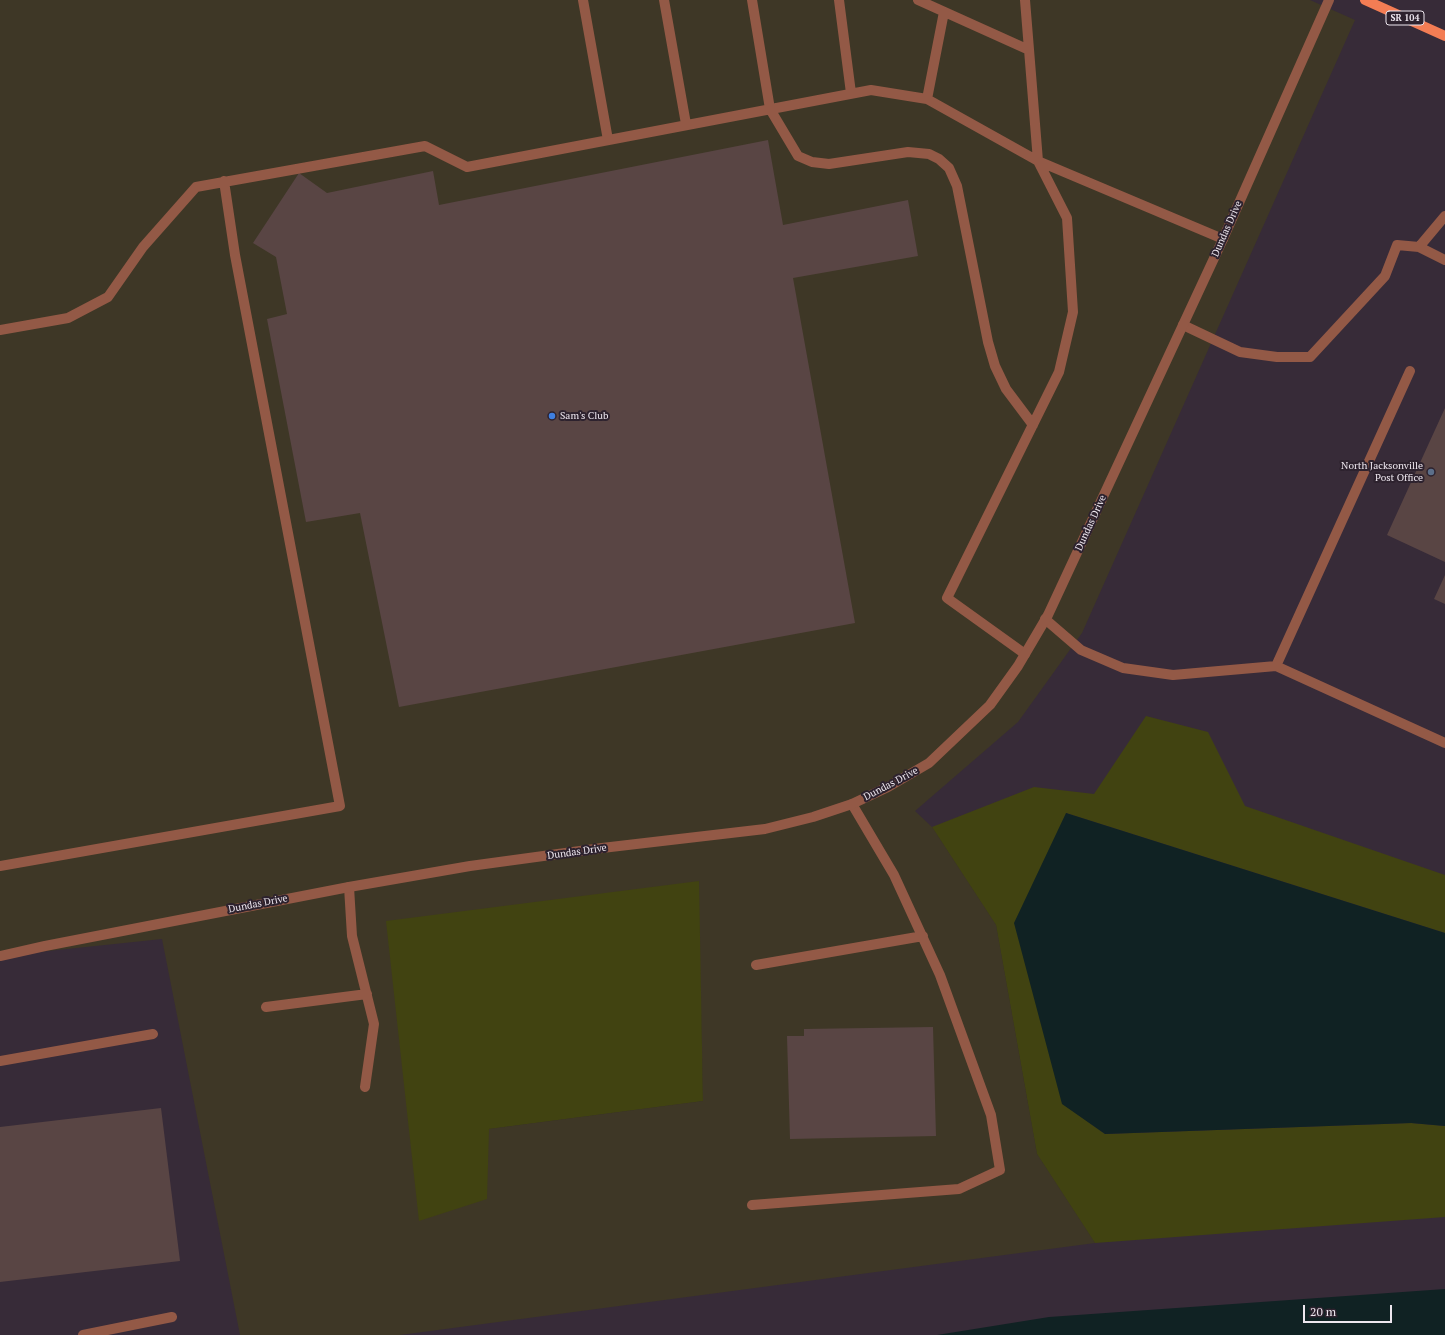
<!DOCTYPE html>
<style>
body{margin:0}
#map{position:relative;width:1445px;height:1335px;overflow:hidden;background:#372b38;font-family:"PT Serif",serif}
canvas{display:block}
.scale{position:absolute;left:1303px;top:1305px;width:89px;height:18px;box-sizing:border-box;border:2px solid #ede6ee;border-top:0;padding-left:5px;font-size:12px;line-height:14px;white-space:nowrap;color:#ede6ee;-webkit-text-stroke:3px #2d222e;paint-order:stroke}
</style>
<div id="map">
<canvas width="1445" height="1335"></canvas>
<div class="scale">20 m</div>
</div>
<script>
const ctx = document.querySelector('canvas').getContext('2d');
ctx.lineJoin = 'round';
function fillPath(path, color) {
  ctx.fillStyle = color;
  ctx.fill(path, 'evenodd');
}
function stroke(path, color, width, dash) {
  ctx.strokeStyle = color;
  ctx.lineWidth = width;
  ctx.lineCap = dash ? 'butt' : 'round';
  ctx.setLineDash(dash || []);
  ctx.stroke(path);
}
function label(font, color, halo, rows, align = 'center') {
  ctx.font = font + ' "PT Serif",serif';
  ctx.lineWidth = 4;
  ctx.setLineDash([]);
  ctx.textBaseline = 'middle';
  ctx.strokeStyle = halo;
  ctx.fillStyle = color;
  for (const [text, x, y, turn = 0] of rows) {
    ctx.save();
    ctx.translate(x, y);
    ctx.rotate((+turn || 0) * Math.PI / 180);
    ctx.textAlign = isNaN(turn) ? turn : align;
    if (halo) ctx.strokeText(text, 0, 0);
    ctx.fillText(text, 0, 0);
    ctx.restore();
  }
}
const commercial = new Path2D(`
 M0 0H1310L1355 20 1082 633 1018 722 915 811 932 827 996 925 1037 1154 1095 1243 400 1335H240L162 939 0 956ZM698 881 703 1101 489 1129Z`);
const green = new Path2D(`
 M1146 716 1208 732 1245 806 1445 875V933L1066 813 1062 1103 1105 1134 1411 1123 1445 1126V1217L1095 1243 1037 1154 996 925 932 827 1034 787 1094 794Z
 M699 881 703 1101 489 1129 487 1199 419 1221 386 921Z`);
const water = new Path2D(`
 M1066 813 1445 933V1126L1411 1123 1105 1134 1062 1104 1014 923Z
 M1445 1289V1335H937L1049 1317Z`);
const building = new Path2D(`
 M768 140 783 225 908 200 918 256 793 278 855 623 399 707 360 513 306 522 267 319 287 314 276 257 253 243 299 173 327 193 433 171 439 205Z
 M1445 408V562L1387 535Z
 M1445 575V604L1434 599Z
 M933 1027 936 1136 790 1139 787 1036H804V1029Z
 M161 1108 180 1261 0 1282V1127Z`);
const lane = new Path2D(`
 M583 0 608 140
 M664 0 686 124
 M752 0 770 109 798 156 812 162 829 164 908 152 929 154 939 159 949 168 957 186 988 342 995 366 1006 389 1033 425
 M839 0 851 93
 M918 0 1029 50
 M1025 0 1038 161 1067 218 1073 312 1059 372 947 598 1025 654
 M927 99 944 12
 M1419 247 1445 260
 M1183 325 1240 352 1277 357H1310L1385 276 1397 245 1419 247 1445 216
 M0 330 68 318 108 297 143 247 196 187 425 146 467 167 871 90 927 99 1038 161 1223 239
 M1045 619 1081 650 1123 668 1173 675 1276 666 1445 743
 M1276 666 1410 371
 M0 866 340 806 235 255 224 181
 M349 887 352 936 374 1024 365 1087
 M756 965 923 936
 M266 1007 367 994
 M0 1061 153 1034
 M752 1205 959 1189 1000 1170 991 1115 940 975 894 875 852 804
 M83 1335 172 1317`);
const street = new Path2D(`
 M0 956 45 946 349 887 470 866 602 848 765 829 813 817 852 804 888 787 929 763 990 705 1018 666 1048 615 1223 239 1329 0`);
const primary = new Path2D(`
 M1365 0 1445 36`);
const markers = [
 [552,416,4,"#3f7fe0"],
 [1431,472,4,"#5c6f8a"]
];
const shields = [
 [1405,18,38]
];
const shieldNames = [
 ["SR 104",1405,18]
];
const streetNames = [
 ["Dundas Drive",1227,229,-66],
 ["Dundas Drive",1091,523,-65],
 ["Dundas Drive",891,784,-28],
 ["Dundas Drive",577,852,-8],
 ["Dundas Drive",258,904,-11]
];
const poiNames = [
 ["Sam's Club",560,416],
 ["North Jacksonville",1423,466,"right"],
 ["Post Office",1423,478,"right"]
];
fillPath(commercial, '#3e3726');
fillPath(green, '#414311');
fillPath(water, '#102223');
fillPath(building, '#594544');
stroke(lane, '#935946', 10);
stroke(street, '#935946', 10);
stroke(primary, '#f37d54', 10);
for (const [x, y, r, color] of markers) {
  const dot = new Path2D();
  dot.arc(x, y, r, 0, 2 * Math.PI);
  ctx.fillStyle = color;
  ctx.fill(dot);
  stroke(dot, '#2d222e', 1.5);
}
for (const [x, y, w] of shields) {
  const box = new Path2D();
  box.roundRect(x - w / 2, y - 7, w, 14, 3);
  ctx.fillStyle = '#2d222e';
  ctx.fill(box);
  stroke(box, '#ede6ee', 1);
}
label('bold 9px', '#ede6ee', null, shieldNames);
label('10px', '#ede6ee', '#2d222e', streetNames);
label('10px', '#ede6ee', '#2d222e', poiNames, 'left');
</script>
